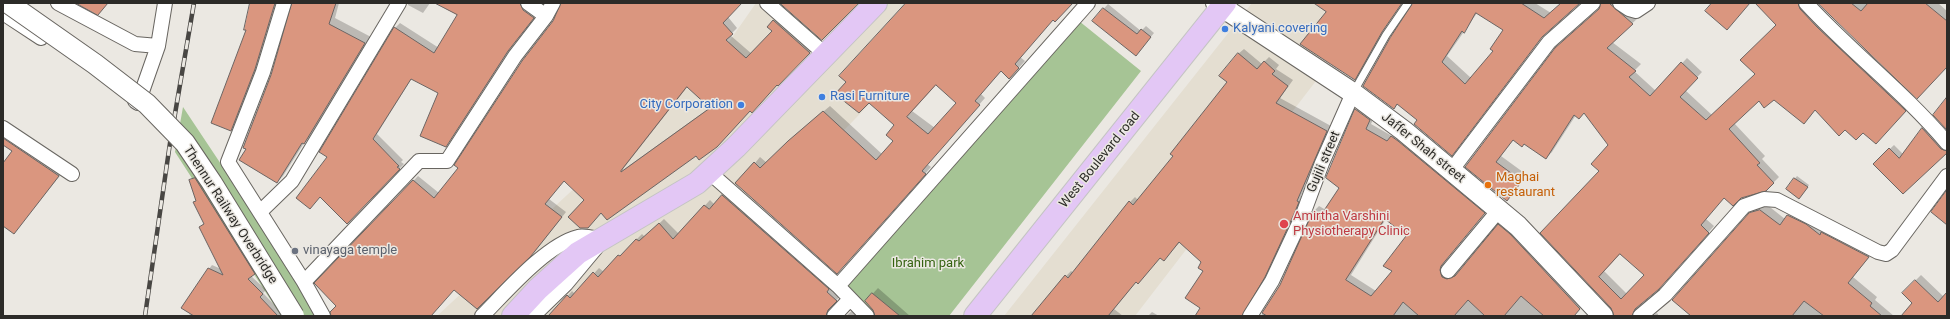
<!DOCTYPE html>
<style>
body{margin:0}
#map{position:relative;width:1950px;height:319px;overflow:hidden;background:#ebe8e2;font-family:Roboto,sans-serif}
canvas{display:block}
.frame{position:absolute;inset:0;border:4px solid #2c2b28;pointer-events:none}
</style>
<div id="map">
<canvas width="1950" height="319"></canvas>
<div class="frame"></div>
</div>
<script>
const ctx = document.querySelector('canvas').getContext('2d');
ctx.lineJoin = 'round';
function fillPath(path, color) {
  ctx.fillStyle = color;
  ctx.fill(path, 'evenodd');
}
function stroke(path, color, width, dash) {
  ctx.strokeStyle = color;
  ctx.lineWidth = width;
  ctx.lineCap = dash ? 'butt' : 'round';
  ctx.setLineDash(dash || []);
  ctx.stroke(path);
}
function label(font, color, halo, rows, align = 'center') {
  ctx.font = font + ' Roboto,sans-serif';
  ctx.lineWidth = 3;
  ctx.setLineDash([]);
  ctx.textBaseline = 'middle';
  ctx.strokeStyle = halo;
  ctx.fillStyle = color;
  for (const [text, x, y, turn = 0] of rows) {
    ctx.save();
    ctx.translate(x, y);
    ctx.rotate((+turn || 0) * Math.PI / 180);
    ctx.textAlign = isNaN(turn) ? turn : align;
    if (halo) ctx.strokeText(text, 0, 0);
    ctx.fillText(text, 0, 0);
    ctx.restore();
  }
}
const built = new Path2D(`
 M756 3H968L778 198 636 316H437L724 49Z
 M1252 3H1376L1135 316H1004Z`);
const green = new Path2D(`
 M1079 21 1141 71 949 316H878L844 286Z
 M183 107 322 316H281L175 152Z`);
const shadow = new Path2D(`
 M252 3H280L260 63 236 124 231 130Z
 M301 3H339L335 18 371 37 310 137 304 143 283 176 277 182 247 149Z
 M408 3H430L423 13 408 5Z
 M437 3H527L538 12 513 45 451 140 446 145 439 93 412 78 377 134 403 160 401 162 404 164 347 223 329 157 395 28 400 23 439 48 459 15Z
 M561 3H741L728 17 737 28 730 35 752 54 773 31 768 27 779 15 815 47 778 84 696 155 602 212 564 180 549 199 566 212 536 250 454 289 431 316H334L337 306 316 283 418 176 439 193 459 168 554 21ZM688 86 711 107 623 170V169Z
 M907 3H1072L1053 19 1020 57 1025 61 1015 72 1002 70 981 94 985 98 927 164 931 167 843 267 755 163 760 157 767 163 795 135 830 106 882 154 894 140 895 125 847 82ZM936 84 958 103 935 128 912 111Z
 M1316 3H1403L1387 25 1360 73 1354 79 1327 12Z
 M1413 3H1535L1551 13 1562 3H1579L1547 31 1452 155 1418 120 1398 104 1394 108ZM1477 13 1504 30 1495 51 1471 78 1447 56Z
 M1602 3H1620L1638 18 1612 42 1641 64 1634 71 1656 91 1687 58 1702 72 1685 90 1712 115 1756 74 1777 25 1757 3H1805L1911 105 1881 137 1863 132 1845 129 1815 110 1810 117 1774 99H1759L1734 123 1765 156 1762 159 1779 177 1766 190 1724 197 1706 219 1714 226 1665 282 1639 304 1637 311 1639 316H1615V313L1542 233 1600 171 1609 145 1585 112 1576 115 1552 152 1546 158 1524 143 1514 139 1501 156 1527 175 1506 200 1466 167 1600 9ZM1621 253 1645 274 1627 294 1604 271Z
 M1820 3H1938L1947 11V66Z
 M1108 4 1141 31 1146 26 1154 33 1136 55 1093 21Z
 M1244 49 1262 64 1269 57 1279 65 1276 69 1293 80 1280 98 1331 126 1301 196H1303L1299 208 1269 271 1247 306 1246 310 1249 316H1196L1201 308 1204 270 1202 262 1180 242 1169 254 1161 257 1136 282 1114 309 1123 316H1033L1066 276 1071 271 1074 273 1130 202 1135 197 1138 200 1174 156 1228 82 1238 54Z
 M1361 105 1375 115 1371 124 1392 136 1397 132 1489 208 1446 259 1444 264 1447 272 1453 275 1459 272 1504 220 1585 303 1573 316H1261L1281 285 1314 211 1319 206 1326 210 1341 187 1327 177 1356 110ZM1386 219 1407 236 1394 271 1376 291 1351 275Z
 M3 124 66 168 14 233 3 225V164L13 151 3 143Z
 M1927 125 1947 145V152L1874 164 1894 145 1903 154Z
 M199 175 257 270 251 276 266 290 263 293 285 316H189L209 269 212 265 221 269 200 227 204 223 190 181Z
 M1797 176 1809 185 1801 196 1787 189Z
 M727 190 841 295 830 308 833 316H550L572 291 575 294 599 268 604 272 642 234 645 237 664 219 679 234 710 200 714 204Z
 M1766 204 1785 219 1794 210 1874 251 1853 277 1877 297 1875 300 1894 316H1688L1750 214 1756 208Z
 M1921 275 1944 297 1947 293V316H1902L1913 303 1903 293Z
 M878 288 910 316H875L876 313 866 301Z
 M855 308 866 316H846Z
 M1152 312 1159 316H1148Z
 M1657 313 1659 316H1652Z`);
const building = new Path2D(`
 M76 3H108L98 15Z
 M250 3H275L255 69 231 131 211 123 246 30H244Z
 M292 3H336L329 24 365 43 304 144 302 143 277 183 239 160 246 149 243 148 271 75Z
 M435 3H520L523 10 534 18 508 51 446 147 420 136 438 93 411 79 373 139 399 166 397 167 400 169 347 224 320 197 310 209 296 198 327 157 319 152 394 27 434 53 457 15Z
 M561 3H742L723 23 733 34 726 40 746 58 772 31 767 27 773 20 810 53 778 86 777 85 752 113 750 111 717 147 699 160 696 156 607 220 601 213 588 228H580L568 217 584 200 564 181 545 204 562 217 531 256 477 309 454 290 431 316H331L330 312 336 306 314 283 413 180 434 198 458 168 454 165 522 61 553 21ZM687 87 710 108 621 172V171Z
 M780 3H859L822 40Z
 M906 3H1073L1055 22 1053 20 1015 64 1019 68 1009 79 1001 71 975 101 980 105 922 171 926 174 837 274 735 183 754 162 760 168 788 141 823 111 876 160 893 141 886 135 894 125 869 103 859 113 835 94 846 82 839 76ZM936 85 956 103 928 134 907 117Z
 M1314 3H1402L1382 32 1355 80 1300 44 1326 12Z
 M1413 3H1521L1544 18 1561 3H1580L1542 37 1452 156 1414 124 1417 120 1397 104 1394 109 1363 86 1390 38ZM1476 13 1503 30 1490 49 1493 51 1465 84 1442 62 1462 31 1464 33Z
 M1601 3H1609L1633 24 1607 48 1636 71 1629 77 1650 96 1681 62 1698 78 1680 97 1706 120 1755 74 1740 60 1776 25 1755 3H1798L1800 9 1817 27 1906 111 1876 144 1863 133 1856 140 1845 130 1839 136 1815 110 1804 124 1774 100 1764 108 1759 101 1729 129 1760 163 1757 165 1774 183 1766 191 1741 198 1733 206 1724 198 1701 225 1709 233 1659 289 1635 309 1632 316H1614L1611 308 1540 233 1599 171 1591 164 1608 145 1584 113 1579 119 1574 115 1546 159 1524 144 1522 147 1513 140 1496 162 1522 181 1507 201 1465 167 1555 48 1599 9ZM1620 254 1644 275 1621 299 1599 277Z
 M1712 3H1750L1727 30 1705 11Z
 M1818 3H1851L1861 11 1868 3H1925L1947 21V67L1917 99Z
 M1103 8 1137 34 1141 29 1151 37 1136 56 1092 21Z
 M1238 53 1257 69 1264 61 1275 71 1272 74 1288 86 1276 103 1327 131 1297 201 1299 202 1294 214 1265 277 1242 316H1195L1200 308 1185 298 1203 271 1198 268 1201 262 1179 242 1164 261 1160 258 1138 284 1136 282 1108 316H1031L1065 275 1068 278 1129 201 1133 205 1173 156 1170 154 1227 82 1219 76Z
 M1947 97V130L1933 115Z
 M1355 109 1370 120 1366 129 1387 141 1391 136 1398 141 1485 213 1441 266 1440 270 1442 277 1447 279 1455 276 1498 224 1510 234 1580 309 1574 316H1544L1521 296 1504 316H1485L1468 300 1454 316H1419L1403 302 1393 316H1267L1262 313 1280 285 1313 211 1321 215 1339 188 1326 178ZM1385 219 1406 236 1383 266 1392 271 1371 296 1346 280Z
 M1922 128 1941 149 1947 151V153L1903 194 1873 164 1889 148 1899 158Z
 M3 138 59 176 14 234 3 226V163L12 151 3 145Z
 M195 178 255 274 248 279 263 294 260 297 278 316H194L181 308 208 268 223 275 199 227 204 224 193 202 196 201 189 180Z
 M1794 178 1808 187 1799 199 1786 189Z
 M1947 190V225L1931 212Z
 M722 195 829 289 827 292 837 301 828 310 826 316H548L567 295 570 298 593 272 598 277 618 255 620 256 636 239 639 241 659 223 673 239 704 205 709 209Z
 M1760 210 1780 225 1787 215 1806 224 1820 235 1821 232 1869 257 1848 283 1872 303 1870 306 1882 316H1824L1804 301 1792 316H1691L1672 300 1749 213Z
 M1915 280 1938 302 1947 292V316H1901L1912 303 1902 293Z
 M872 293 900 316H875L873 310 865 301Z`);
const lane = new Path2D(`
 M1353 93 1386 35 1408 3`);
const street = new Path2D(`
 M58 3 135 44 158 46
 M284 3 263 72 228 162 304 282 323 316
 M528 3 546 16
 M767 3 826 55
 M1620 3 1629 9 1636 11 1648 3
 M1806 3C1851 52 1904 92 1947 143
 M3 13 41 38
 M135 101 138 103 158 46 165 3
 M3 128 72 174
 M1451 171 1549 42 1593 3
 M709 172 838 286 867 316
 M260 212 292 181 399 3
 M1448 271 1499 210
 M304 282 419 161H447L515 56 546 16 553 3
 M838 286 1088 3
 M482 316C506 292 546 245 578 237 585 235 596 239 603 240
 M533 316 566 284 596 248
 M834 316 850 299
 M1250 316 1272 281 1302 217 1322 163 1353 93
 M1640 316 1665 295 1744 206 1764 199 1777 200 1878 252 1886 254 1892 250 1947 176`);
const secondary = new Path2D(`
 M1216 3 1353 93 1404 131 1518 226 1603 316`);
const primary = new Path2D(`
 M513 316 538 289 578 253 697 183 736 147 876 3
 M975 316 1225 3`);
const rail = new Path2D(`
 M145 316 170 143 194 3`);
const secondaryBridge = new Path2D(`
 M8 3 95 64 147 104 185 143 212 183 294 316`);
const markers = [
 [1225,29,4,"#3f7fe0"],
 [822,97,4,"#3f7fe0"],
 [741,105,4,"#3f7fe0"],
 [1488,185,4,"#e8710a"],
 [1284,224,5,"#e0444e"],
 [295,251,4,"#6b7280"]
];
const shopNames = [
 ["Kalyani covering",1233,29],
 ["Rasi Furniture",830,97],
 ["City Corporation",733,105,"right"]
];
const streetNames = [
 ["Jaffer Shah street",1423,148,39],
 ["West Boulevard road",1100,160,-51],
 ["Gujili street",1324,162,-67],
 ["Thennur Railway Overbridge",230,215,57]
];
const foodNames = [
 ["Maghai",1496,178],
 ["restaurant",1496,193]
];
const healthNames = [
 ["Amirtha Varshini",1293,217],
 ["Physiotherapy Clinic",1293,232]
];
const worshipNames = [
 ["vinayaga temple",303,251]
];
const parkNames = [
 ["Ibrahim park",928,264]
];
fillPath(built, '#e4ded1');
fillPath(green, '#a6c495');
fillPath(shadow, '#0003');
fillPath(building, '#da967f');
stroke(building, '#6c6563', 1);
stroke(lane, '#686560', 9);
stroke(street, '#686560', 16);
stroke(secondary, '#686560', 22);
stroke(primary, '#c4c4c3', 24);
stroke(lane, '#fff', 7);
stroke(street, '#fff', 14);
stroke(secondary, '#fff', 20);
stroke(primary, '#e3c7f5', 22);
stroke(rail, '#484643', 4.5);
stroke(rail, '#ebe8e2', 3, [9]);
stroke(secondaryBridge, '#686560', 22, []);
stroke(secondaryBridge, '#fff', 20);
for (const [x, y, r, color] of markers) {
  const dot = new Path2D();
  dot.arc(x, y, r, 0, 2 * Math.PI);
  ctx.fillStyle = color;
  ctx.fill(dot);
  stroke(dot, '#ebe8e2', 1.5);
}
label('13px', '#366cbe', '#ebe8e2', shopNames, 'left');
label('13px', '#2c2b28', '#ebe8e2', streetNames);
label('13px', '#c56008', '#ebe8e2', foodNames, 'left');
label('13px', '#be3a42', '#ebe8e2', healthNames, 'left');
label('13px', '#5b616d', '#ebe8e2', worshipNames, 'left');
label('13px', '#356210', '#ebe8e2', parkNames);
</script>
